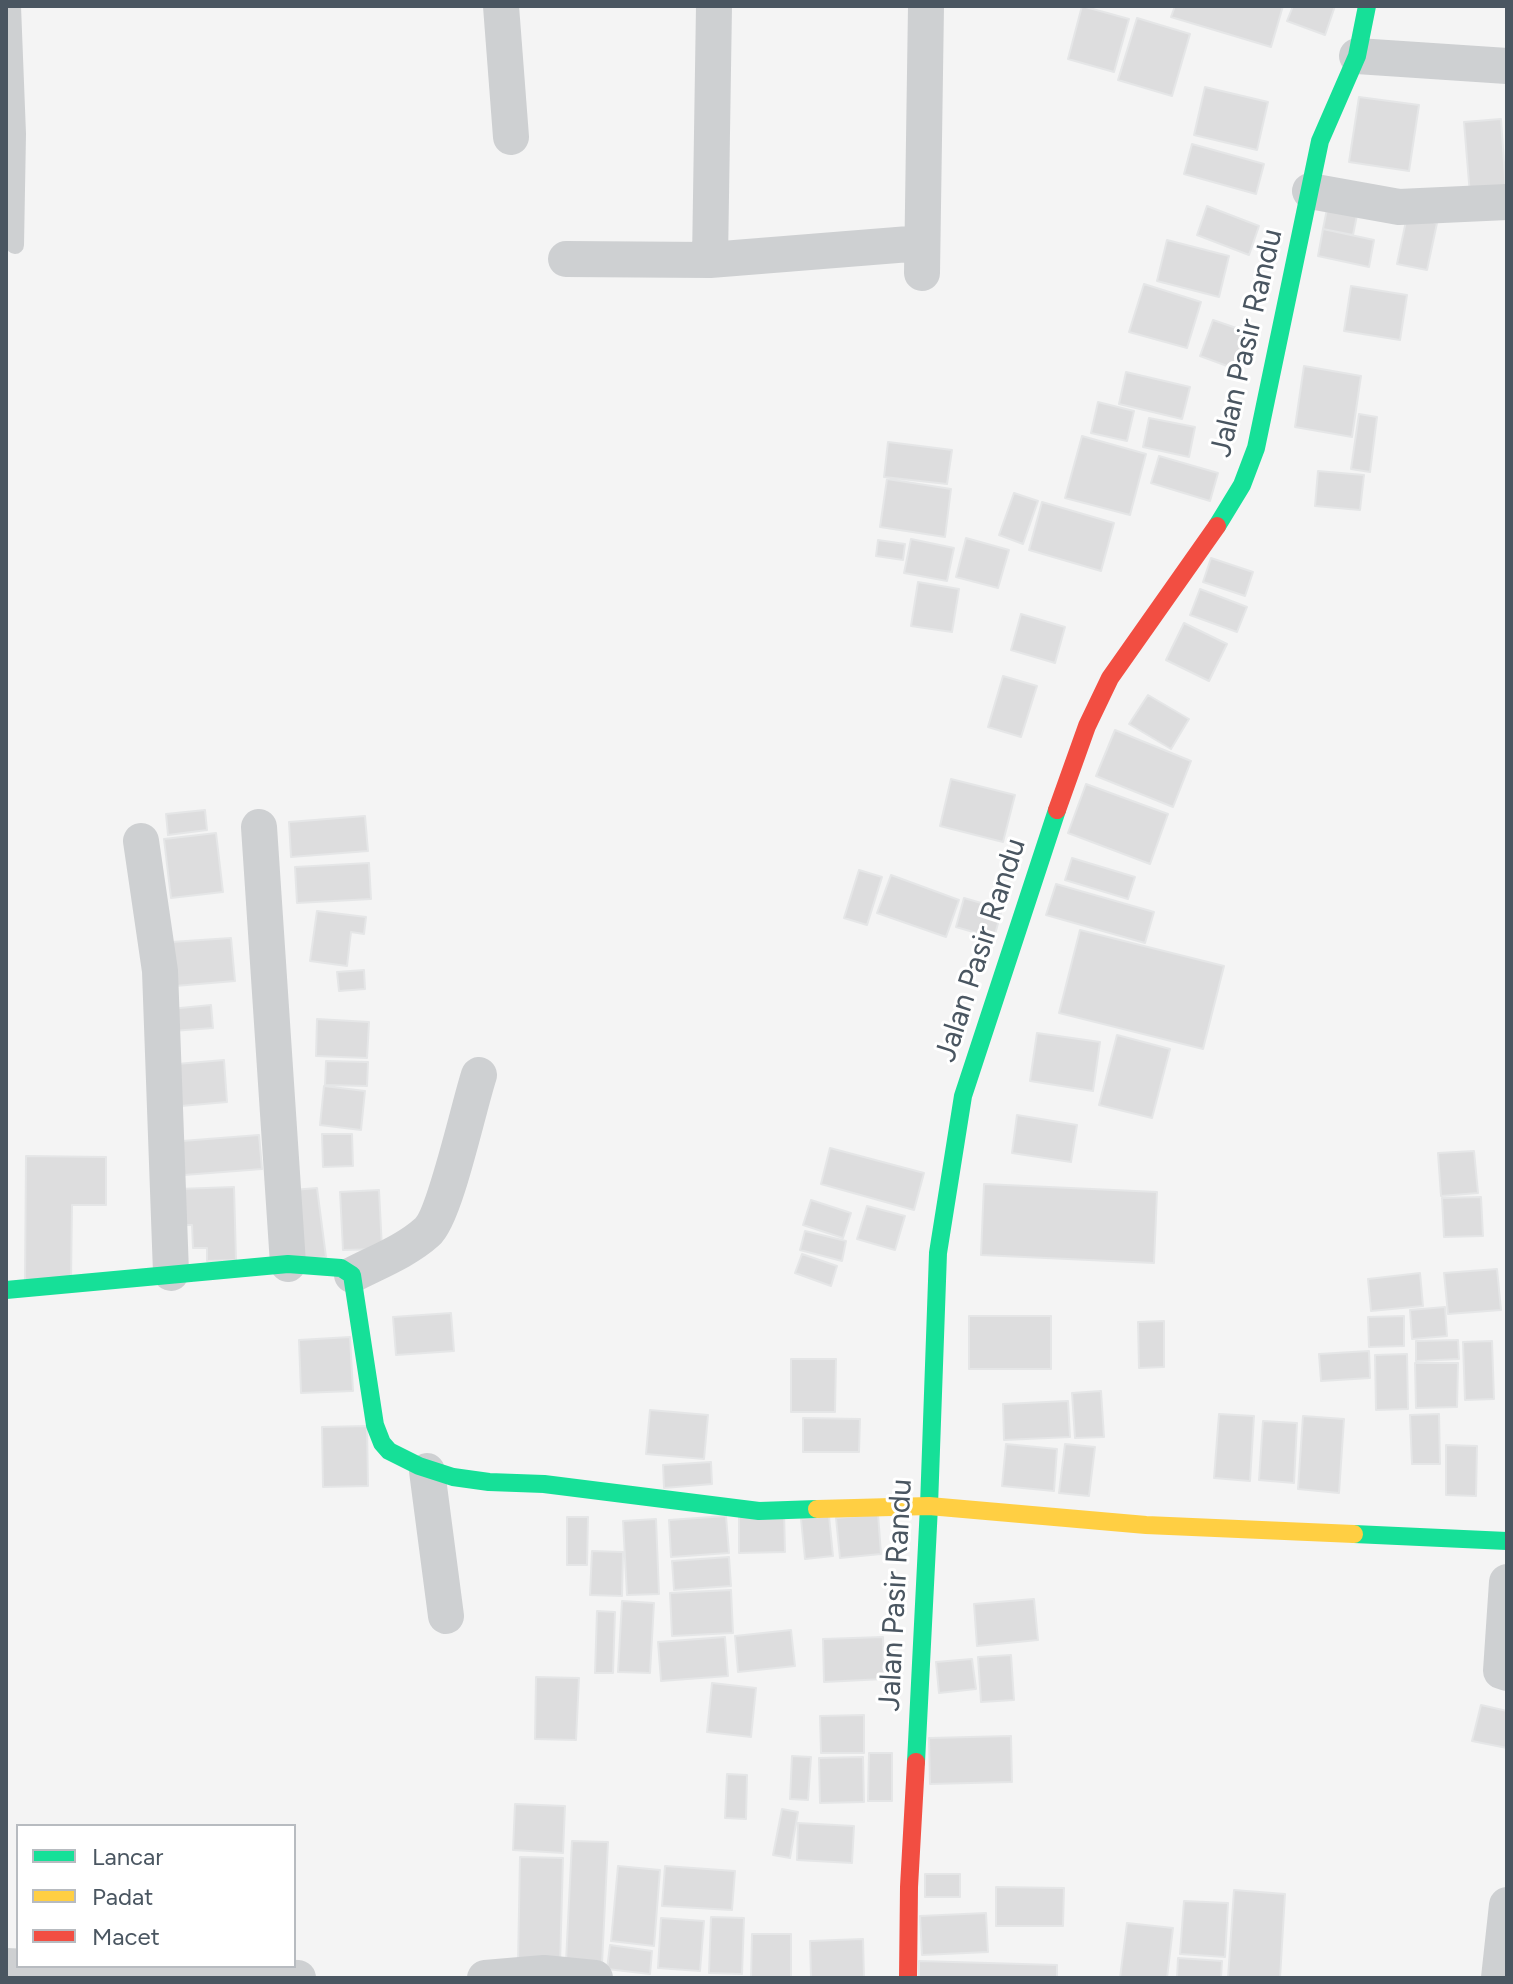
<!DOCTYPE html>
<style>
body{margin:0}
#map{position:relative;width:1513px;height:1984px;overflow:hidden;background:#f4f4f4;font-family:Figtree,sans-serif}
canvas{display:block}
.frame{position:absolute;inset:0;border:8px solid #4a5661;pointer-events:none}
.legend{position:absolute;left:16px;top:1824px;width:280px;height:144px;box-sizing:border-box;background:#fff;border:2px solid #b7bbc0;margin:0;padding:10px 14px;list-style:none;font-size:24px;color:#4a5661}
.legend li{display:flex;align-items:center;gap:16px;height:40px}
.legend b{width:40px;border:2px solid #b7bbc0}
</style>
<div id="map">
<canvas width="1513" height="1984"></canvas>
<div class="frame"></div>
<ul class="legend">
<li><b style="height:10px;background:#16e098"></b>Lancar</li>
<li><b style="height:10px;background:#ffcf43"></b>Padat</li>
<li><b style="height:10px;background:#f24e42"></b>Macet</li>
</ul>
</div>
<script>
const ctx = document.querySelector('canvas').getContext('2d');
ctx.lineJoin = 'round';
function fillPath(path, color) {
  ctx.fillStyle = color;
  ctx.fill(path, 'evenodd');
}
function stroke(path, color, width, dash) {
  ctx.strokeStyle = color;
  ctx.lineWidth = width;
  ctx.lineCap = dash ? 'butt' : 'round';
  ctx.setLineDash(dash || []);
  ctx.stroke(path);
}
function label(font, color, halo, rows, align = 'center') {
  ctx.font = font + ' Figtree,sans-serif';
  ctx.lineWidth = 6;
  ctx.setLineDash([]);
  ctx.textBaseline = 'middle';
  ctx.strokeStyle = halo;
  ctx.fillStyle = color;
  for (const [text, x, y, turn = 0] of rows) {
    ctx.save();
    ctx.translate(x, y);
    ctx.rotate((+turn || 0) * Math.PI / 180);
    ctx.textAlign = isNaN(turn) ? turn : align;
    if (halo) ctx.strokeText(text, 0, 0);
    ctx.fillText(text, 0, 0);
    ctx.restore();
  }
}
const building = new Path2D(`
 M1082 6 1129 19 1114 72 1068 59Z
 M1175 6H1283L1271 47 1171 17Z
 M1293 6H1335L1325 35 1287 21Z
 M1137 18 1190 34 1172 96 1118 80Z
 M1205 87 1268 102 1257 150 1194 135Z
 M1359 97 1419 105 1409 171 1349 162Z
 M1501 119 1506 192 1470 195 1464 122Z
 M1192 144 1264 164 1256 194 1184 174Z
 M1329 199 1359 205 1353 235 1323 229Z
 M1207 206 1259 226 1249 255 1197 235Z
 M1407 216 1437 223 1427 270 1397 264Z
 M1323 229 1374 240 1369 267 1318 256Z
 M1167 240 1229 256 1219 297 1157 281Z
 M1144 284 1201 302 1187 348 1129 332Z
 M1351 286 1407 295 1400 340 1344 331Z
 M1213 320 1251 333 1238 370 1200 356Z
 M1304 366 1361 376 1352 437 1295 427Z
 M1126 372 1190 387 1182 419 1119 404Z
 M1098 402 1134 411 1127 441 1091 433Z
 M1359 414 1377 417 1370 472 1351 469Z
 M1149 418 1195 427 1189 457 1143 447Z
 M1082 436 1146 454 1130 515 1065 498Z
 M888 442 952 450 947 484 884 477Z
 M1159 456 1218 473 1210 501 1151 483Z
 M1318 471 1364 475 1360 510 1315 506Z
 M887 479 951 489 945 537 880 527Z
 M1014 493 1038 501 1023 544 999 535Z
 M1042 502 1114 523 1101 571 1029 550Z
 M966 538 1009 550 998 588 956 577Z
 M911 539 954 548 947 581 904 573Z
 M878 540 905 544 903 560 876 556Z
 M1211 558 1253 572 1245 596 1203 582Z
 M918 582 959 589 952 632 911 626Z
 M1200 589 1247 607 1237 632 1190 615Z
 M1021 614 1065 627 1055 663 1011 650Z
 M1184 623 1227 644 1209 681 1166 660Z
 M1003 676 1037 686 1021 737 988 727Z
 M1148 695 1189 719 1171 749 1129 724Z
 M1115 730 1191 761 1173 807 1096 776Z
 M951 779 1015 795 1003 842 940 826Z
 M1086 784 1168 814 1150 864 1068 833Z
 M205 810 207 830 168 835 166 814Z
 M365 816 368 851 291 857 289 822Z
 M216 833 223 892 171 898 164 839Z
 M1072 858 1135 877 1128 899 1065 880Z
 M369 863 371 899 297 903 295 867Z
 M859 870 882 877 867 925 844 918Z
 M891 875 959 900 946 937 877 913Z
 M1056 884 1154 912 1145 943 1046 915Z
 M964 898 1002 909 994 938 956 927Z
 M317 911 366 917 364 934 351 932 347 966 310 961Z
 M1080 930 1224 966 1203 1049 1059 1013Z
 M231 938 235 981 175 986 171 942Z
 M364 970 365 989 339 991 337 972Z
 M211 1005 213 1028 172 1031 170 1009Z
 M317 1019 369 1022 367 1058 316 1056Z
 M1037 1033 1100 1042 1093 1091 1030 1081Z
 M1117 1035 1170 1049 1152 1118 1099 1105Z
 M224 1060 227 1102 181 1106 177 1064Z
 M326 1061 368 1062 367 1086 325 1085Z
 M324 1086 365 1091 361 1130 320 1125Z
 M1017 1115 1077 1125 1071 1162 1012 1153Z
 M322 1134H352L353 1166 323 1167Z
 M259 1135 262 1169 171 1176 169 1142Z
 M830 1148 924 1173 914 1210 821 1184Z
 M1474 1151 1478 1193 1441 1196 1438 1153Z
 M26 1156 106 1157V1205H72L71 1282H25Z
 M984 1184 1157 1192 1154 1263 981 1255Z
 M234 1187 236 1260 207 1261V1248H193L192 1225H179L178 1189Z
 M317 1188 326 1257 301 1260 293 1190Z
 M379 1190 382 1249 343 1250 340 1192Z
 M1481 1197 1483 1236 1444 1237 1442 1198Z
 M811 1200 851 1213 843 1238 803 1225Z
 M867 1206 905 1216 895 1250 857 1239Z
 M805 1231 846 1241 842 1261 800 1250Z
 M802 1254 837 1266 831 1286 795 1273Z
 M1497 1269 1501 1310 1448 1314 1444 1273Z
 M1420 1273 1423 1306 1371 1311 1368 1279Z
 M1445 1307 1447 1336 1412 1339 1410 1310Z
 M451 1313 454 1351 396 1355 393 1317Z
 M969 1316H1051V1369H969Z
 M1404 1316V1346L1369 1347 1368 1317Z
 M1164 1321V1367L1139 1368 1138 1322Z
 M350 1337 353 1391 301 1393 299 1340Z
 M1458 1340 1459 1359 1416 1361V1341Z
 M1492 1341 1494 1399 1465 1400 1463 1342Z
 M1369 1351 1370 1378 1321 1381 1319 1354Z
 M1407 1354 1408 1409 1376 1410 1375 1355Z
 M791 1359H836L835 1412H791Z
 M1415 1363H1458L1457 1407 1416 1408Z
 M1101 1391 1104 1437 1075 1438 1072 1393Z
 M1068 1401 1070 1437 1004 1440 1003 1404Z
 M650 1410 708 1415 704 1459 646 1454Z
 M1219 1414 1254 1416 1250 1481 1214 1478Z
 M1439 1414 1440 1464H1412L1410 1415Z
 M1303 1416 1344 1419 1339 1493 1298 1489Z
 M803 1418 860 1419 859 1452H803Z
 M1263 1421 1297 1423 1294 1483 1259 1480Z
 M367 1426 368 1486 323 1487 322 1427Z
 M1006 1444 1057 1449 1054 1491 1002 1486Z
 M1065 1444 1095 1447 1089 1496 1059 1493Z
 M1446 1445 1477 1446 1476 1496 1446 1495Z
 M711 1462 712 1484 664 1488 663 1465Z
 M784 1511 785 1552 739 1553V1512Z
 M878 1514 881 1554 840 1558 836 1518Z
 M726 1516 729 1553 671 1557 669 1520Z
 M829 1516 833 1556 805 1559 801 1519Z
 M567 1517H588L587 1565H567Z
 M656 1519 659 1594 627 1595 623 1521Z
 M592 1551 623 1552 622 1596 590 1595Z
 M729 1557 731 1586 674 1590 672 1561Z
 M731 1590 733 1633 672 1636 670 1593Z
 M1034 1599 1038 1640 977 1646 974 1604Z
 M622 1601 654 1603 650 1673 618 1672Z
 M597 1611 615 1612 613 1673H595Z
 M791 1630 795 1666 738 1672 735 1636Z
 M725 1637 728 1676 661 1681 658 1642Z
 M883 1637 884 1679 824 1682 823 1639Z
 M1011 1655 1014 1700 981 1702 978 1657Z
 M972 1659 976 1689 939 1693 936 1662Z
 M536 1677 579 1678 576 1740 535 1739Z
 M712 1683 756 1688 751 1737 707 1732Z
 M1481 1705 1507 1711V1748L1472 1741Z
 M864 1715V1753H821L820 1716Z
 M1011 1736 1012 1782 930 1784 929 1738Z
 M869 1753H892V1801H868Z
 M792 1756 811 1757 808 1800 790 1799Z
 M863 1757 864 1802 820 1803 819 1758Z
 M727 1774 747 1775 746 1819 725 1818Z
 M515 1804 565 1806 563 1853 513 1850Z
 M782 1809 798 1812 790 1858 773 1855Z
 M798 1823 854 1826 852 1863 797 1860Z
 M572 1841 608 1842 602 1964 566 1962Z
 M520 1857 563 1858 560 1965 518 1964Z
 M618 1866 660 1870 654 1946 611 1941Z
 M665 1866 735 1871 732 1910 662 1906Z
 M925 1874H960V1897H925Z
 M996 1887 1064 1888 1063 1926H996Z
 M1234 1890 1285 1894 1280 1978H1228Z
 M1184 1901 1228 1903 1225 1957 1180 1954Z
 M986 1913 988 1952 922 1955 920 1916Z
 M711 1917 744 1918 742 1974 709 1973Z
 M661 1918 704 1921 700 1971 658 1968Z
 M1127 1923 1173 1928 1167 1978H1120Z
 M752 1934H791V1978H751Z
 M863 1939 864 1978H811L810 1941Z
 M610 1945 652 1951 650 1974 607 1969Z
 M1178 1958 1222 1961 1221 1978H1177Z
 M919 1961 1057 1965V1978H919Z`);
const lane = new Path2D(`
 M12 6 17 134 15 245`);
const street = new Path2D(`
 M501 6 511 137
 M714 6 710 260 922 243
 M1357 56 1507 66
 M1310 191 1399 207 1507 202
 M566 259 710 260
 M922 273 926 6
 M259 827 288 1264
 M141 841 160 971 171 1273
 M352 1275C377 1262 406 1251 427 1232 445 1217 469 1105 479 1075
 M427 1471 446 1616
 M1507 1582 1501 1671 1507 1673
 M6 1966 298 1978
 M485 1978 544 1973 595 1978
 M1499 1978 1507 1905`);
const fast = new Path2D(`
 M1217 526 1242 485 1256 448 1320 141 1357 56 1367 6
 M6 1290 288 1264 341 1268 352 1275 375 1425 382 1443 389 1451 419 1466 453 1477 489 1482 544 1484 759 1511 817 1509
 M1354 1534 1507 1541
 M916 1762 929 1506 938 1253 963 1096 1057 810`);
const slow = new Path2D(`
 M817 1509 929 1506 1146 1525 1354 1534`);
const jam = new Path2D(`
 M1057 810 1087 726 1110 678 1217 526
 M908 1978 909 1887 916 1762`);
const streetNames = [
 ["Jalan Pasir Randu",1247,343,-77],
 ["Jalan Pasir Randu",981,950,-72],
 ["Jalan Pasir Randu",896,1595,-87]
];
fillPath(building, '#ddddde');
stroke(building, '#e5e6e7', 2);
stroke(lane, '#ced0d2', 18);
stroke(street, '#ced0d2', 36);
stroke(fast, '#16e098', 18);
stroke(slow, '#ffcf43', 18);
stroke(jam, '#f24e42', 18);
label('30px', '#4a5661', '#fff', streetNames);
</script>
